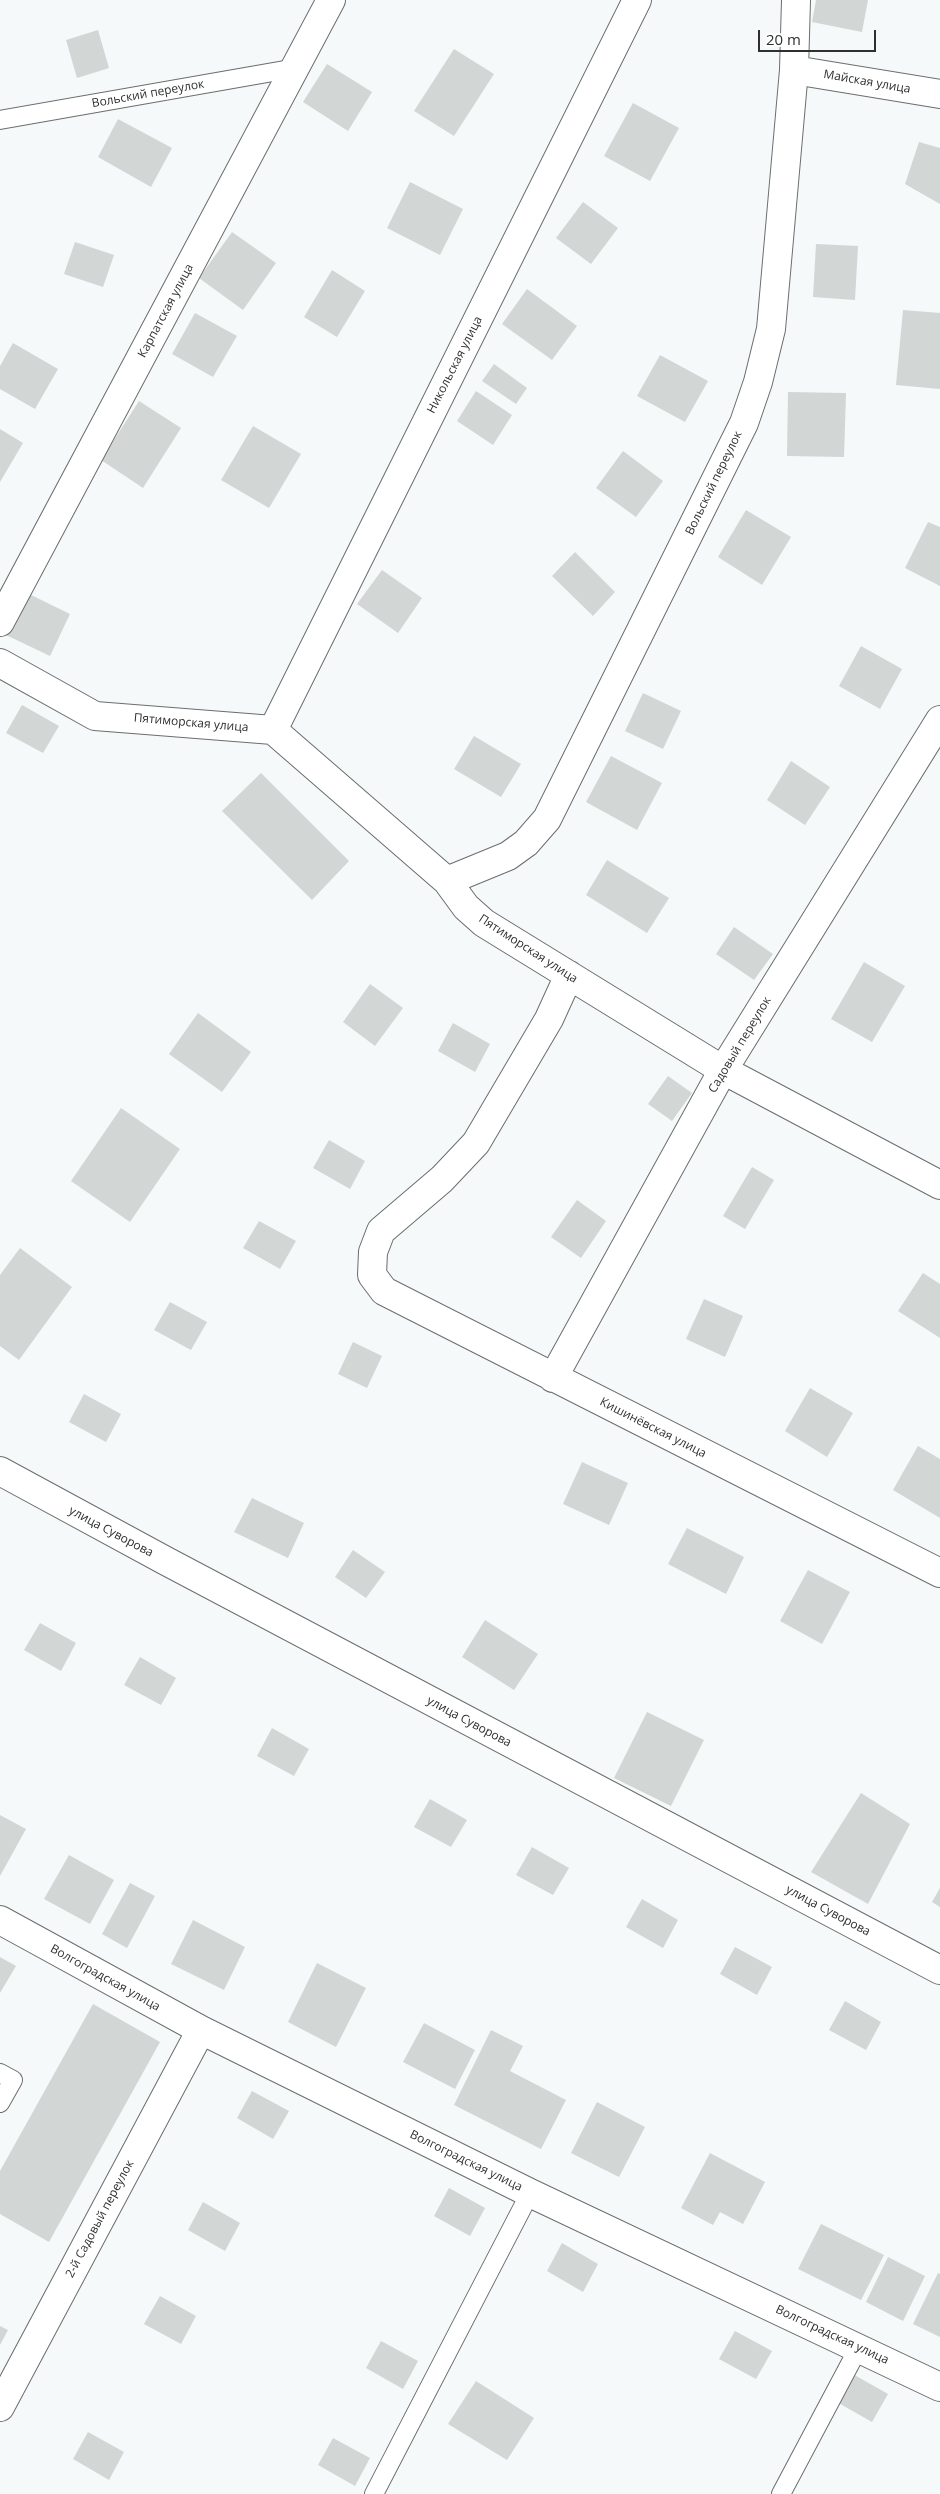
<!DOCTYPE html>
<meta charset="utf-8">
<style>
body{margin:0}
#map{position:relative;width:940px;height:2494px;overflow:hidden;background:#f5f9f9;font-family:"Open Sans",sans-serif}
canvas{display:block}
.scale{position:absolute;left:758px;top:30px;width:118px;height:22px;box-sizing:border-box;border:2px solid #2e3030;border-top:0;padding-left:6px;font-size:15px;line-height:18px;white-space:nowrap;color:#2e3030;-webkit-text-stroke:4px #fff;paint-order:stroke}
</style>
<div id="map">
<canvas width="940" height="2494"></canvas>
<div class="scale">20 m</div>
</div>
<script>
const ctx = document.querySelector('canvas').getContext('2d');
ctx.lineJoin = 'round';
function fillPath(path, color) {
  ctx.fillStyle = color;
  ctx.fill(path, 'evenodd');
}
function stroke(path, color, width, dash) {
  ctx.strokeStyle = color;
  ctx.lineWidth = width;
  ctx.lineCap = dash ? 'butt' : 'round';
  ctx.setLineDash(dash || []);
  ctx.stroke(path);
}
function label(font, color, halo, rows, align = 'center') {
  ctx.font = font + ' "Open Sans",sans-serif';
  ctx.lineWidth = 4.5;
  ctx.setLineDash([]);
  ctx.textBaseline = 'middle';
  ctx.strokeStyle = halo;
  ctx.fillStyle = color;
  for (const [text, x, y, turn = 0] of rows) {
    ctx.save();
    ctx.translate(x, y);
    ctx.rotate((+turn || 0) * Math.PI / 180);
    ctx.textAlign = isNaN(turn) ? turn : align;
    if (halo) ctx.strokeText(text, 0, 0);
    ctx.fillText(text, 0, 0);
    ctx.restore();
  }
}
const building = new Path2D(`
 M816 0H868L862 32 812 22Z
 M98 30 109 68 77 78 66 40Z
 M454 49 494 74 454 136 414 111Z
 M327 64 372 92 348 131 303 102Z
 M633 103 679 128 650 181 604 156Z
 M118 119 172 148 151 187 98 157Z
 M919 142 940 148V204L905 184Z
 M410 182 463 209 440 255 387 228Z
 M583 202 618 228 591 264 556 238Z
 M232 232 276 263 243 310 199 278Z
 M75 242 114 255 103 287 64 274Z
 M816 244 858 246 855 300 813 297Z
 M332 270 365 291 337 337 304 317Z
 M527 289 577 326 552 360 502 324Z
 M903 310 940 313V389L896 385Z
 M195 313 237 336 213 377 172 354Z
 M13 343 58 369 35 409 0 389V366Z
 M660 355 708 381 685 422 637 396Z
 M494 364 527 388 516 404 482 381Z
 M476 391 512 415 493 445 457 421Z
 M788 392 846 393 844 457 787 456Z
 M139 401 181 428 143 488 101 460Z
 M253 426 301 454 269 508 221 480Z
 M0 429 23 443 0 482Z
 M623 451 663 481 636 517 596 488Z
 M746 510 791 537 762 585 718 557Z
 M928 522 940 527V586L905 568Z
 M575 552 615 592 593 616 552 576Z
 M382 570 422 598 398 633 357 604Z
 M27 593 70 614 50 656 6 635Z
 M861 646 902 669 880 709 839 686Z
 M643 693 681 711 663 749 625 731Z
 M22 705 59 726 43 753 6 733Z
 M474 736 521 764 501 797 454 769Z
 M611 756 662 783 637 830 586 802Z
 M791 761 830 787 805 825 767 800Z
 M261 773 349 861 312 900 222 811Z
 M607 860 669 898 647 933 586 895Z
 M734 927 773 954 754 980 716 954Z
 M864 962 905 986 872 1042 831 1019Z
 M370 984 403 1008 375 1046 343 1022Z
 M198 1013 251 1052 222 1092 169 1054Z
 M453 1023 490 1044 475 1072 438 1051Z
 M668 1076 692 1093 672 1121 648 1104Z
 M121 1108 180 1149 130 1222 71 1181Z
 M329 1140 365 1161 350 1189 313 1168Z
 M752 1167 774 1180 745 1229 723 1216Z
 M577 1200 606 1221 581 1258 551 1237Z
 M259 1221 296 1241 280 1269 243 1248Z
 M20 1248 72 1287 19 1360 0 1346V1275Z
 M923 1273 940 1284V1338L898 1311Z
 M704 1299 743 1316 725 1357 686 1339Z
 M170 1302 207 1322 191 1350 154 1330Z
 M353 1342 382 1356 367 1388 338 1374Z
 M810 1388 853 1413 827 1457 785 1431Z
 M84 1394 121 1414 106 1442 69 1422Z
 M918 1446 940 1459V1518L893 1490Z
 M582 1462 628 1483 609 1525 563 1504Z
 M252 1498 304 1523 288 1558 234 1532Z
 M687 1528 744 1557 726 1594 668 1564Z
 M353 1550 385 1572 366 1598 335 1577Z
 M808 1570 850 1592 822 1644 780 1621Z
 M485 1620 538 1654 514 1690 462 1657Z
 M40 1623 76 1643 61 1671 24 1650Z
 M140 1657 176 1678 161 1705 124 1685Z
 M647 1712 704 1740 671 1806 614 1778Z
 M272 1728 309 1749 294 1776 257 1756Z
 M861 1793 910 1824 868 1904 811 1872Z
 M430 1799 467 1820 451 1847 414 1827Z
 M0 1815 26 1829 0 1876Z
 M532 1847 569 1868 553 1895 516 1875Z
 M69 1855 114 1880 90 1924 44 1899Z
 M130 1883 155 1896 127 1948 102 1934Z
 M940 1888V1907L932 1902Z
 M642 1899 678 1920 663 1948 626 1927Z
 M193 1920 245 1947 224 1990 171 1964Z
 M735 1947 772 1967 757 1995 720 1974Z
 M0 1957 16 1966 0 1993Z
 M317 1963 366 1988 336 2047 288 2022Z
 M845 2001 881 2022 866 2050 829 2030Z
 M93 2004 160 2042 49 2242 0 2214V2171Z
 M424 2023 475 2050 455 2089 403 2062Z
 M491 2030 523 2046 510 2071 566 2100 541 2149 454 2105Z
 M252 2091 289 2111 273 2139 237 2118Z
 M597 2102 645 2127 619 2177 571 2153Z
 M710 2153 765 2182 743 2224 720 2212 713 2225 681 2208Z
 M449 2188 485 2208 470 2236 434 2216Z
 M203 2202 240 2223 225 2251 188 2230Z
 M821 2224 884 2255 861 2300 798 2269Z
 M562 2243 598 2264 583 2292 547 2271Z
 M888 2257 925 2276 903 2321 866 2302Z
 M938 2273 940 2274V2337L913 2324Z
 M160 2296 196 2316 181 2344 144 2324Z
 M0 2326 8 2330 0 2345Z
 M735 2331 772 2351 756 2379 719 2359Z
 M381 2341 418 2361 403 2389 366 2368Z
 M851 2373 888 2394 872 2422 835 2401Z
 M476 2381 534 2418 507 2460 448 2424Z
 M88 2432 124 2452 109 2480 73 2459Z
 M333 2438 370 2458 355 2486 318 2465Z`);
const service = new Path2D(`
 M0 120 296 68
 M0 2073 13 2080 0 2103
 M374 2494 530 2193
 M781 2494 859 2347`);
const minor = new Path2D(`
 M794 70 940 94
 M0 622 331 0
 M0 663 95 716 273 730 447 881 466 907 484 923 723 1070 940 1185
 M273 730 637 0
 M447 881 508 856 526 843 547 819 744 423 758 382 771 329 794 70 796 0
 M569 975 549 1019 476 1143 442 1179 381 1231 373 1252 372 1275 384 1291 940 1573
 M553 1378 723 1070 940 720
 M0 1471 166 1561 940 1970
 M0 1920 201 2030 530 2193 940 2387
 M0 2407 201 2030`);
const streetNames = [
 ["Майская улица",867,82,10],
 ["Вольский переулок",148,94,-10],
 ["Карпатская улица",166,311,-62],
 ["Никольская улица",455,365,-63],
 ["Вольский переулок",714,483,-64],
 ["Пятиморская улица",191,723,5],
 ["Пятиморская улица",528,949,33],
 ["Садовый переулок",740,1045,-59],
 ["Кишинёвская улица",653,1428,27],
 ["улица Суворова",111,1532,28],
 ["улица Суворова",469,1722,28],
 ["улица Суворова",828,1911,28],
 ["Волгоградская улица",105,1978,29],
 ["Волгоградская улица",466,2161,26],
 ["2-й Садовый переулок",100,2219,-62],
 ["Волгоградская улица",832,2335,25]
];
fillPath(building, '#d2d6d5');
stroke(service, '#6a6e6e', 20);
stroke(minor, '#6a6e6e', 30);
stroke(service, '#fff', 18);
stroke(minor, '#fff', 28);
label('12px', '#2e3030', '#fff', streetNames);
</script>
